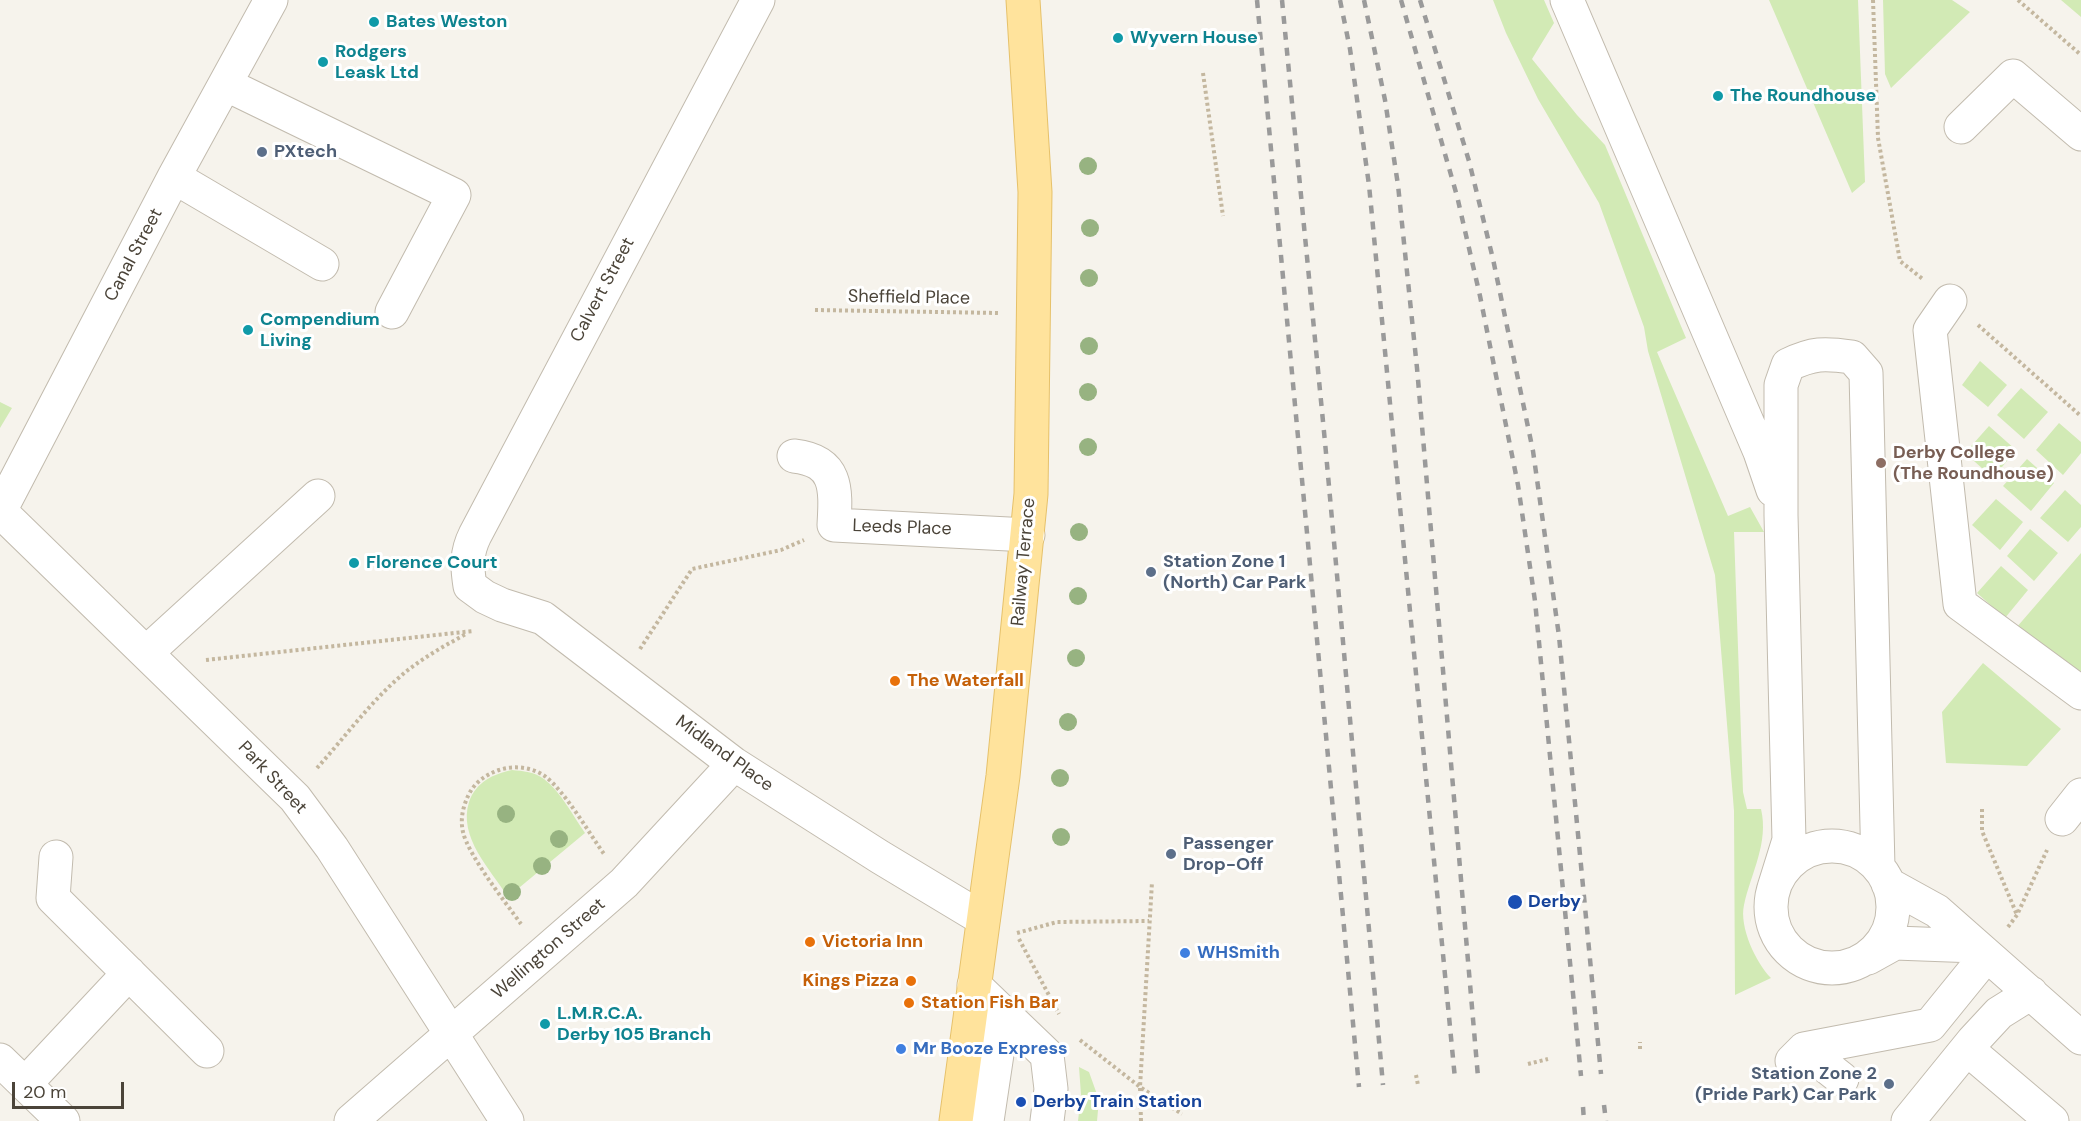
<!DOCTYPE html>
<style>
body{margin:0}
#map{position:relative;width:2081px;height:1121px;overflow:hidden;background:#f6f3ec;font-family:"DM Sans",sans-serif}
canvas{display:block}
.scale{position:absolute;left:12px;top:1082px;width:112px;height:27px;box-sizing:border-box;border:3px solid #4b4439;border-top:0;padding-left:8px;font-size:18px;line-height:21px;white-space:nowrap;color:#4b4439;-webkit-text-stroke:4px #fff;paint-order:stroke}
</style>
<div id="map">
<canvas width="2081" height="1121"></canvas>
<div class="scale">20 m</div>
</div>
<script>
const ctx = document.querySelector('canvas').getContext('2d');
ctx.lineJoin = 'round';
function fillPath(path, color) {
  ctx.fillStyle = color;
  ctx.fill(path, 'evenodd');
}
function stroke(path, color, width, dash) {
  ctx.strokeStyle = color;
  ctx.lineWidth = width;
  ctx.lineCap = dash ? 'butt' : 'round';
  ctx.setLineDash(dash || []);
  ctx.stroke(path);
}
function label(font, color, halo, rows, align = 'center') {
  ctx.font = font + ' "DM Sans",sans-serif';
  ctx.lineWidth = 6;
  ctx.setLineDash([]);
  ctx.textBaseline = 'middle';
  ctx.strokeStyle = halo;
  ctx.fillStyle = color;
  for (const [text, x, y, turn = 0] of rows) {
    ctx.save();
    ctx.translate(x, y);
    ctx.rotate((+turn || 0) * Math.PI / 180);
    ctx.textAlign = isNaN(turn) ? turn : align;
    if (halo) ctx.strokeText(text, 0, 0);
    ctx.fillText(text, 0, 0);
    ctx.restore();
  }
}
const green = new Path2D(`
 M1493 0H1544L1554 23 1532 59 1577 115 1605 145 1686 338 1657 352 1728 516 1750 507 1764 532H1734L1743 792 1747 809H1761C1769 843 1751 873 1744 905 1739 927 1756 963 1771 978L1735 995 1734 811 1715 575 1648 351 1644 327 1599 203 1538 99 1506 33Z
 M1769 0H1858L1865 182 1852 193Z
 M1883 0H1952L1970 12 1891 88 1885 74Z
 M2061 0H2081V17Z
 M1980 361 2007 385 1988 407 1962 385Z
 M2021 388 2048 412 2024 439 1997 415Z
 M0 402 12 408 0 428Z
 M2059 423 2081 442V453L2063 475 2036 450Z
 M1989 426 2016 450 1993 478 1965 453Z
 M2027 459 2054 483 2031 511 2003 486Z
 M2065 490 2081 505V527L2068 542 2040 518Z
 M1996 499 2023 522 2000 550 1972 525Z
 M2030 529 2058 553 2034 581 2007 556Z
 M2081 553V679L2016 628Z
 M2001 566 2028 590 2005 618 1977 593Z
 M1983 663 2061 729 2027 766 1946 763 1942 712Z
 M512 770C523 771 535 772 544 779 561 792 573 816 585 833L508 897C490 869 458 837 469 802 476 782 493 774 512 770Z
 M1079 1067 1089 1072 1099 1100 1097 1121H1078L1081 1095Z`);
const path = new Path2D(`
 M1873 0 1878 138 1900 261 1924 280
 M2018 0 2081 55
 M1203 73 1223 216
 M815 310 998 313
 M1978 325 2081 416
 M640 649 692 569 781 550 804 540
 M206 660 473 631
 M317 768C346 736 374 697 408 670 426 656 446 645 466 634
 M1982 809V831L2017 915
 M521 924C506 903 468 855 463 832 460 819 463 807 468 796 474 783 485 775 499 770 514 765 533 767 546 777 566 793 589 833 604 854
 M2008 927 2017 915 2047 850
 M1017 933 1057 922 1149 921
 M1019 939 1059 1014
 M1080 1040 1140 1087 1182 1114
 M1640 1049V1042
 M1528 1064 1548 1059
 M1416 1075 1418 1085
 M1141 1121 1140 1087 1152 882`);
const minor = new Path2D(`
 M758 0 475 535C466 553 467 567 470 586L485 597 502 605 543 618 734 764 880 857 983 919
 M1567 0 1760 452 1773 490
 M225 84 454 195 392 312
 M1961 127 2013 76 2081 134
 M174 177 322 264
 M1950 301 1930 330 1960 604 2081 693
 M794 456C838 461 836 489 834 525L1028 535
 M0 511 295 798 332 848 507 1121
 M0 511 174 177 271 0
 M146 653 318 496
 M2062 819 2081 795
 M1771 907a61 61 0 1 1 122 0a61 61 0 1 1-122 0Z
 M56 857 53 898 207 1051
 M1888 884 1937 911 2081 1038
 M1774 888 1789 840 1781 515V385L1788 365C1813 353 1824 353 1852 357L1866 373 1878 867
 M1868 958 1895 943 1976 946
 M974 985 1047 1055 1051 1089 1047 1121
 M1804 1049 1842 1079
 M1967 1049 2052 1121
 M0 1060 63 1121
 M1792 1061 1804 1049 1930 1025 1986 956
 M25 1084 129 973
 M351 1121 624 883 734 764
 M987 1121 1003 1014
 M1908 1121 1973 1041 1999 1013 2031 993`);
const major = new Path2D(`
 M956 1121 1003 776 1031 494 1035 192 1023 0`);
const rail = new Path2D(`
 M1257 0 1359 1087
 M1282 0 1325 442 1383 1085
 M1340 0 1350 49 1369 185 1455 1079
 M1364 0 1385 100 1398 185 1417 368 1478 1077
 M1401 0 1457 196 1480 296 1518 485 1535 601 1581 1076
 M1420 0 1469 161 1493 259 1533 451 1559 636 1601 1074
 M1604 1105 1606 1121
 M1583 1107 1584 1121`);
const trees = [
 [1088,166],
 [1090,228],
 [1089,278],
 [1089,346],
 [1088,392],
 [1088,447],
 [1079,532],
 [1078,596],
 [1076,658],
 [1068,722],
 [1060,778],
 [506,814],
 [1061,837],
 [559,839],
 [542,866],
 [512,892]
];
const markers = [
 [374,22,6,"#0f9aa8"],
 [1118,38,6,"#0f9aa8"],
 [323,62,6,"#0f9aa8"],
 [1718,96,6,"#0f9aa8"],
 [262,152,6,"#5c6f8a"],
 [248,330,6,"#0f9aa8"],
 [1881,463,6,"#8d6e63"],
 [354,563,6,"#0f9aa8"],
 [1151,572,6,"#5c6f8a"],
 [895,681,6,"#e8710a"],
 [1171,854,6,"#5c6f8a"],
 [1515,902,8,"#1a4fb4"],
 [810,942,6,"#e8710a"],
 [1185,953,6,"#3f7fe0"],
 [911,981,6,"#e8710a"],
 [909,1003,6,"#e8710a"],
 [545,1024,6,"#0f9aa8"],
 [901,1049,6,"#3f7fe0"],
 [1889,1084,6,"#5c6f8a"],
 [1021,1102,6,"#1a4fb4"]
];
const cultureNames = [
 ["Bates Weston",386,22],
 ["Wyvern House",1130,38],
 ["Rodgers",335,52],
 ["Leask Ltd",335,73],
 ["The Roundhouse",1730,96],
 ["Compendium",260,320],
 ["Living",260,341],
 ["Florence Court",366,563],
 ["L.M.R.C.A.",557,1014],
 ["Derby 105 Branch",557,1035]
];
const serviceNames = [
 ["PXtech",274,152],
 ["Station Zone 1",1163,562],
 ["(North) Car Park",1163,583],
 ["Passenger",1183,844],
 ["Drop-Off",1183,865],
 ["Station Zone 2",1877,1074,"right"],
 ["(Pride Park) Car Park",1877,1095,"right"]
];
const streetNames = [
 ["Canal Street",134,255,-62],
 ["Calvert Street",603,290,-62],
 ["Sheffield Place",909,298,1],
 ["Leeds Place",902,528,2],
 ["Railway Terrace",1024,562,-85],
 ["Midland Place",724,754,36],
 ["Park Street",272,778,47],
 ["Wellington Street",549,949,-41]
];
const educationNames = [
 ["Derby College",1893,453],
 ["(The Roundhouse)",1893,474]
];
const foodNames = [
 ["The Waterfall",907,681],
 ["Victoria Inn",822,942],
 ["Kings Pizza",899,981,"right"],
 ["Station Fish Bar",921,1003]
];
const transitNames = [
 ["Derby",1528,902],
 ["Derby Train Station",1033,1102]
];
const shopNames = [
 ["WHSmith",1197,953],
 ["Mr Booze Express",913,1049]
];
fillPath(green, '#d2eab5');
stroke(minor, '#c2bbae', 35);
stroke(major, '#e6c16a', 35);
stroke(path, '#c4b79f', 4, [3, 3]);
stroke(minor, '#fff', 33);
stroke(major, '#ffe39c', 33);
stroke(rail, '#9a9a9a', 4.5, [8, 8]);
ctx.fillStyle = '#97b381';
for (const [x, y] of trees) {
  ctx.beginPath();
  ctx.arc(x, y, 9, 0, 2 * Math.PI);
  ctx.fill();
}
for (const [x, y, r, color] of markers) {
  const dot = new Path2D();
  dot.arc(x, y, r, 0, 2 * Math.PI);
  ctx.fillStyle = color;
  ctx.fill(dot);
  stroke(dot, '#fff', 2);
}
label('bold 18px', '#0d838f', '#fff', cultureNames, 'left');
label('bold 18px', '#4e5e75', '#fff', serviceNames, 'left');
label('18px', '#4b4439', '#fff', streetNames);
label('bold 18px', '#785e54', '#fff', educationNames, 'left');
label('bold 18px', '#c56008', '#fff', foodNames, 'left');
label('bold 18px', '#164399', '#fff', transitNames, 'left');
label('bold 18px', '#366cbe', '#fff', shopNames, 'left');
</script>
